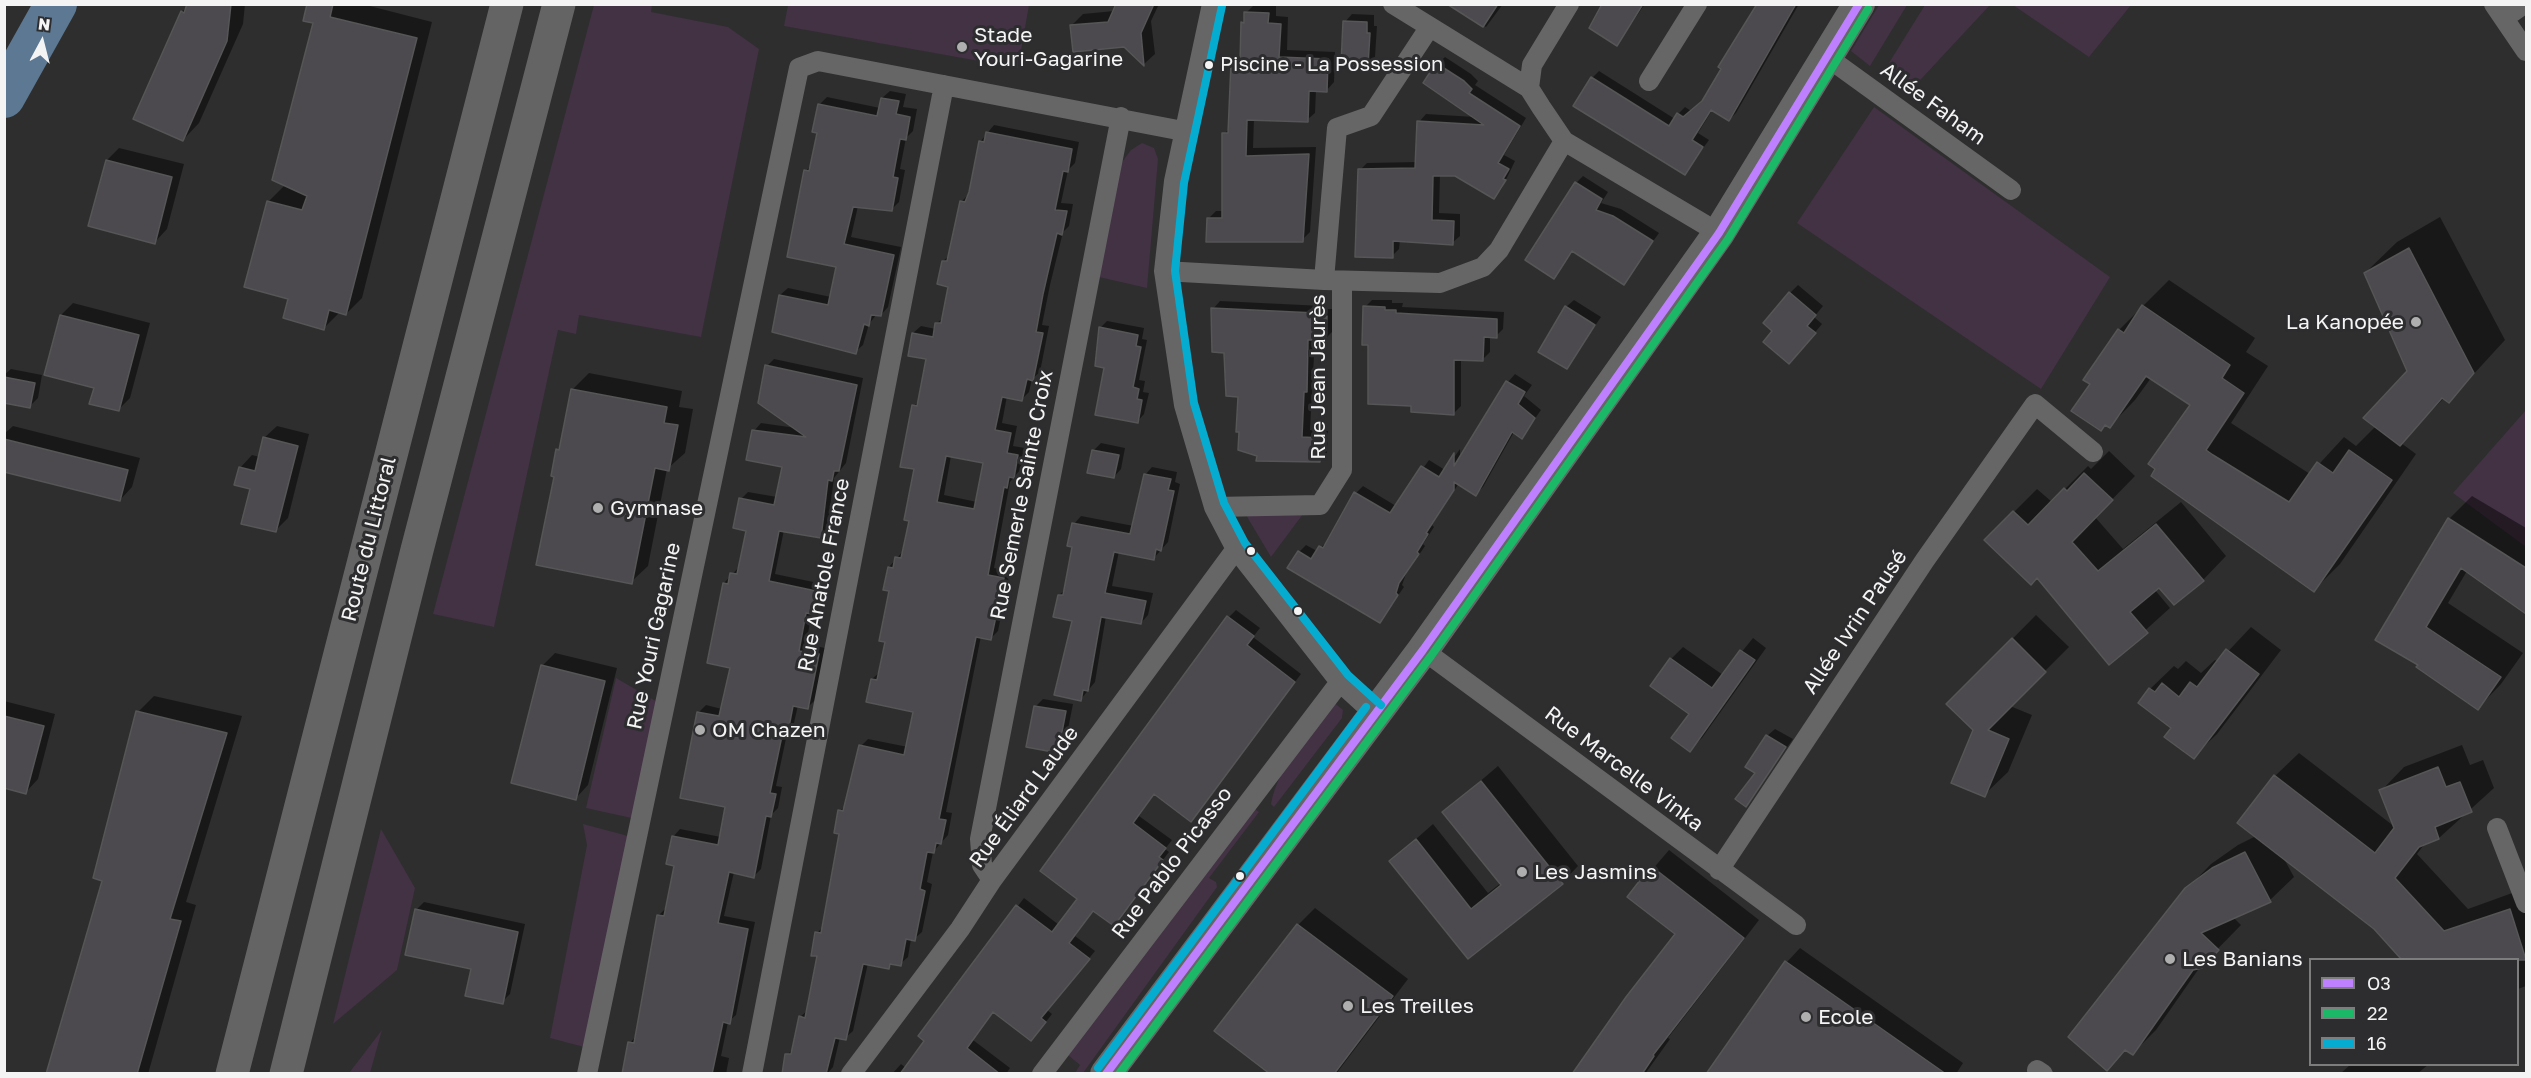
<!DOCTYPE html>
<meta charset="utf-8">
<style>
body{margin:0}
#map{position:relative;width:2531px;height:1078px;overflow:hidden;background:#2e2e2e;font-family:"Golos Text",sans-serif}
canvas{display:block}
.frame{position:absolute;inset:0;border:6px solid #f4f4f5;pointer-events:none}
.legend{position:absolute;left:2309px;top:958px;width:210px;height:108px;box-sizing:border-box;background:#2d2d2f;border:2px solid #7d7d7e;margin:0;padding:8px 10px;list-style:none;font-size:18px;color:#f4f4f5}
.legend li{display:flex;align-items:center;gap:12px;height:30px}
.legend b{width:30px;border:2px solid #7d7d7e}
.north{position:absolute;left:12px;top:12px;width:60px;height:60px;-webkit-text-stroke:4px #2d2d2f;paint-order:stroke;rotate:7deg;font-size:16px;font-weight:700;line-height:24px;text-align:center;color:#f4f4f5}
.north::after{content:'';display:block;margin:auto;width:21px;height:27px;background:#f4f4f5;clip-path:polygon(50% 0,100% 100%,50% 72%,0 100%)}
</style>
<div id="map">
<canvas width="2531" height="1078"></canvas>
<div class="frame"></div>
<ul class="legend">
<li><b style="height:8px;background:#bf80ff"></b>O3</li>
<li><b style="height:8px;background:#1ab867"></b>22</li>
<li><b style="height:8px;background:#06acd0"></b>16</li>
</ul>
<div class="north">N</div>
</div>
<script>
const ctx = document.querySelector('canvas').getContext('2d');
ctx.lineJoin = 'round';
function fillPath(path, color) {
  ctx.fillStyle = color;
  ctx.fill(path, 'evenodd');
}
function stroke(path, color, width, dash) {
  ctx.strokeStyle = color;
  ctx.lineWidth = width;
  ctx.lineCap = dash ? 'butt' : 'round';
  ctx.setLineDash(dash || []);
  ctx.stroke(path);
}
function label(font, color, halo, rows, align = 'center') {
  ctx.font = font + ' "Golos Text",sans-serif';
  ctx.lineWidth = 6;
  ctx.setLineDash([]);
  ctx.textBaseline = 'middle';
  ctx.strokeStyle = halo;
  ctx.fillStyle = color;
  for (const [text, x, y, turn = 0] of rows) {
    ctx.save();
    ctx.translate(x, y);
    ctx.rotate((+turn || 0) * Math.PI / 180);
    ctx.textAlign = isNaN(turn) ? turn : align;
    if (halo) ctx.strokeText(text, 0, 0);
    ctx.fillText(text, 0, 0);
    ctx.restore();
  }
}
const green = new Path2D(`
 M594 5H652L651 12 728 27 759 49 701 337 579 315 576 334 558 330 494 627 433 614Z
 M788 5V4L1029 5 1018 68 784 26Z
 M1879 5H1907L1870 66 1851 51Z
 M1925 5H1990L1910 91 1884 71Z
 M2013 5H2131L2089 57Z
 M1874 107 2110 277 2041 389 1797 223Z
 M1142 143 1154 148 1158 159 1147 288 1099 277 1119 166 1131 150Z
 M2526 410V547L2453 493Z
 M1303 514 1271 557 1246 515Z
 M616 678 659 703 636 819 586 808Z
 M1332 701 1343 710 1342 718 1274 807 1271 804C1279 764 1308 733 1332 701Z
 M1252 807 1259 812 1209 878 1216 882 1217 887 1083 1073H1075L1080 1065 1068 1055Z
 M583 824 632 837 584 1047 550 1038 587 845Z
 M381 829 415 888 397 970 333 1024Z
 M382 1030 370 1073H349Z`);
const shadow = new Path2D(`
 M189 4H245L243 24 199 123 183 140 182 12Z
 M308 4H362L432 22 362 298 346 314 340 312 324 328 290 298 268 202 285 185 315 22Z
 M1117 4H1159L1151 21 1155 54 1144 64 1125 46 1072 25 1083 14 1114 11Z
 M1464 4H1503L1486 27 1460 11Z
 M1604 4H1645L1617 45Z
 M1760 4H1799L1736 113 1729 120 1713 109 1698 133 1709 140 1685 173 1592 78 1599 71 1675 119 1690 120 1679 113 1685 107 1691 111 1705 99Z
 M1254 5 1276 6V16L1288 17 1287 50 1335 52 1334 82 1327 90H1316L1315 113 1307 120 1254 119 1253 148 1316 147 1310 232 1302 240 1208 219 1216 211H1224V134L1230 128 1232 64 1240 56 1246 13Z
 M1352 14 1374 15V26H1377L1375 57 1367 65 1345 22Z
 M1445 57 1471 74 1478 81 1475 85 1526 118 1504 155 1515 161 1501 190 1493 197 1455 175H1440L1439 213 1460 214V236L1452 243 1400 240 1399 249 1392 256 1360 170 1367 163 1417 162 1419 122 1426 114 1475 117 1437 64Z
 M890 91 906 94 903 107 917 109 913 131 906 138 900 169 905 170 899 202 891 210 858 206 851 237 901 247 888 307 881 315 877 314 869 324 863 345 855 352 780 295 788 288 831 297 837 266 806 171 812 164 818 132 819 105 827 97 880 108 882 98Z
 M994 125 1079 142 1075 163 1068 170 1061 203 1073 204 1069 226 1063 232 1050 285 1042 325 1049 326 1040 372 1032 379 1029 392 1022 399 1007 396 1002 423 1017 426 1013 446 1025 448 1021 469 1010 482 994 568 1010 571 998 631 991 638 981 636 946 812 952 813 948 835 933 852 927 882 932 884 922 932 914 939H911L908 957 900 964 893 963 889 967 868 963 853 1031 845 1038 840 1037 833 1067 827 1074H783L787 1055 794 1048 800 1017 808 1010 818 955 817 933 824 926 840 833V811L847 804 861 746 868 739 908 747 915 711 872 679 880 672 886 641 891 590 889 567 904 550 910 519 916 468 914 406 920 400 928 358 913 333 921 326 936 329 937 323 944 317 950 285 943 261 950 255 961 202 969 194 980 142ZM951 456 985 462 977 502 944 495Z
 M119 148 184 164 167 229 155 242 107 160Z
 M1583 176 1608 192 1601 203 1621 209 1659 233 1623 283 1574 250 1554 277 1576 183Z
 M2440 217 2505 340 2449 401 2444 398 2401 443 2416 454 2340 564 2314 590 2157 469 2192 405 2151 378 2135 400 2110 426 2092 384 2119 330 2169 280 2255 338 2246 352 2268 366 2231 423 2310 474 2344 437 2356 446 2376 426 2408 371 2365 273 2397 242Z
 M1798 285 1823 306 1814 317 1822 324 1797 354 1774 331 1790 293Z
 M1372 300H1392V303H1403L1402 307 1504 312 1503 329 1496 336H1490V352L1483 359H1461V406L1453 414H1434V411L1412 405 1370 344 1365 307Z
 M1574 300 1601 317 1566 368V307Z
 M1220 301 1323 306V309H1334L1333 331 1325 339 1315 338 1310 430 1328 431 1327 453 1320 460 1259 454 1213 309Z
 M73 303 150 323 130 398 118 410 61 315Z
 M1107 321 1144 328 1142 339 1147 340 1139 380 1145 381 1143 392 1149 393 1144 414 1137 422 1106 366 1100 328Z
 M774 359 863 378 846 463 834 478 827 530 820 537 784 530 775 574 823 584 819 605 812 612 806 644 825 648 815 700 808 707 798 705 794 723 788 729 776 786 782 787 778 808 771 815 761 869 754 876 734 872 724 916 755 922 736 1015 728 1022 721 1056 729 1058 726 1074H624L630 1043 637 1035 659 915 666 908 676 865 673 837 680 829 721 837 727 806 698 713 706 705 722 709 731 667 724 583 740 566 747 529 741 499 748 492 777 497 784 466 754 431 761 423 796 428 767 366Z
 M11 369 42 375 38 398 30 406 4 401V375Z
 M589 373 682 391 679 407 693 409 685 453 667 469 648 566 631 582 556 476 557 450 562 446 573 389Z
 M1515 374 1532 385 1524 396 1541 410 1522 437 1514 432 1483 487 1476 494 1459 483 1432 525 1434 527 1423 544 1425 546 1406 574 1402 585 1404 587 1380 621 1299 552 1306 545 1317 551 1329 540 1356 493 1363 486 1396 506 1429 460 1445 470 1460 449V458L1508 382Z
 M13 426 140 458 132 487 120 500 4 470V434Z
 M277 426 309 434 288 518 275 531 240 468 252 455 260 457 264 438Z
 M1101 443 1125 448 1121 469 1114 477 1089 472 1094 450Z
 M2109 451 2135 476 2095 517 2123 549 2181 502 2226 556 2203 580 2159 586 2155 590 2170 608 2109 663 2014 512 2037 489 2052 502 2088 466 2091 469Z
 M1152 467 1177 472 1175 482 1180 484 1168 542 1154 558 1119 551 1112 586 1153 593 1148 615 1141 623 1106 616 1095 682 1081 699 1074 620 1059 595 1066 589 1074 546V524L1081 516 1134 526 1145 475Z
 M2472 496 2526 528V612L2467 571 2448 603 2523 653 2501 684 2478 708 2420 664 2377 639 2449 519Z
 M1236 610 1260 628 1253 637 1301 674 1191 820 1155 793 1139 816 1172 840 1165 849 1169 852 1114 924 1094 910 1075 936 1095 951 1047 1010 1052 1014 1038 1032 994 1011 973 1040 1010 1068 1006 1074H892L901 1064 906 1068 926 1041 920 1036 1024 898 1059 925 1079 898 1229 617Z
 M2036 615 2069 647 2010 706 2032 715 2008 772 1984 795 1975 730 1948 704Z
 M2251 627 2281 650 2217 734 2193 757 2150 689 2174 666 2178 669 2186 661 2201 673 2215 660 2218 662Z
 M1753 638 1766 648 1702 738 1689 750 1691 713 1671 659 1683 647 1723 675Z
 M555 653 617 668 588 785 576 798 542 666Z
 M154 696 242 716 186 902 196 905 148 1074H48L103 880 138 712Z
 M1043 699 1073 704 1065 744 1057 752 1036 706Z
 M4 701 55 714 38 779 26 792 4 786Z
 M1775 729 1793 739 1746 805 1767 736Z
 M2462 745 2470 765 2483 760 2494 788 2439 838 2426 842 2417 854 2468 909 2526 888V986L2518 989V960L2375 928 2283 857 2294 877 2270 900 2233 917 2241 925 2200 967 2156 1030 2133 1053 2127 1049 2107 1069 2187 889 2211 864 2238 845 2256 836 2275 776 2299 753 2395 827 2381 791 2404 767Z
 M1498 766 1578 866 1562 883 1468 957 1391 861 1433 824 1488 893 1501 883 1444 812Z
 M1669 850 1759 920 1668 1038 1670 1039 1645 1074H1573L1677 934 1629 897Z
 M424 902 525 924 510 994 502 1002 416 910Z
 M1315 908 1408 979 1336 1074H1272L1216 1031 1298 925Z
 M1800 948 1963 1063 1956 1074H1707L1787 962Z
 M2351 1064H2429L2417 1074H2340Z`);
const river = new Path2D(`
 M4 97 56 4`);
const building = new Path2D(`
 M187 4H231L227 41 183 141 133 119 181 11 184 13Z
 M307 4H333L330 17 417 38 346 315 329 310 324 330 283 318 288 299 244 287 267 201 302 210 307 196 272 180 313 23 303 21Z
 M1116 4H1154L1141 33 1144 66 1124 47 1073 52 1070 25 1108 22Z
 M1447 4H1498L1483 27Z
 M1602 4H1643L1617 46 1589 28Z
 M1757 4H1796L1729 121 1711 110 1692 140 1703 147 1685 175 1573 106 1591 77 1669 126 1677 113 1683 117 1702 101 1721 69 1718 67Z
 M1244 12 1269 13 1268 23 1281 24 1279 57 1328 59 1327 92 1309 91 1308 122 1247 120 1246 156 1309 154 1303 242H1206L1207 218H1222V133H1228L1231 63H1240L1241 22 1244 23Z
 M1343 21 1367 22V33H1370L1368 66 1341 65Z
 M1436 63 1464 81 1472 89 1469 93 1520 126 1498 163 1509 169 1503 179 1506 180 1494 199 1455 176H1433L1432 220 1454 221 1453 245 1393 241V258L1355 257 1358 169 1415 168 1417 121 1484 125 1423 83Z
 M881 98 899 101 896 114 910 117 906 140 900 139 893 177 898 178 892 211 853 207 844 244 894 255 881 316 871 315 869 326 864 324 856 354 772 332 779 295 828 305 836 267 787 257 804 170 809 171 817 133 812 132 818 104 877 116Z
 M986 132 1072 149 1068 172 1063 171 1055 210 1067 211 1062 235 1057 233 1043 294 1036 332 1043 333 1033 381 1027 379 1022 401 1002 397 995 430 1011 433 1007 453 1018 455 1014 478 1009 477 1007 488 1004 487 988 575 1004 578 991 640 976 637 939 819 946 820 941 844 936 843 934 853 927 852 920 889 925 891 915 941 906 939 901 966 890 964 889 969 863 964 846 1040 835 1038 826 1074H782L785 1054H791L799 1016 805 1018 817 956H811L815 932 821 933 839 834 834 833 838 810 843 811 859 745 904 755 913 712 866 702 871 679 877 680 885 642 879 641 889 591 883 590 888 567 893 568 895 557 901 558 909 521 904 520 914 469 900 467 912 405 917 406 926 359 908 356 912 333 933 337 935 323H941L948 287 937 284 942 261H947L960 201 965 202 969 192 979 141 984 142ZM946 456 983 463 974 509 937 502Z
 M106 160 172 177 155 244 88 226Z
 M1575 182 1602 199 1596 210 1613 216 1653 241 1624 285 1572 251 1554 279 1525 260Z
 M2409 248 2474 373 2449 403 2442 398 2400 446 2363 418 2407 371 2364 273Z
 M1789 292 1816 315 1807 326 1816 333 1789 364 1763 342 1772 331 1763 323Z
 M2142 305 2230 365 2222 378 2244 393 2206 450 2213 455 2289 502 2317 462 2333 473 2349 450 2392 480 2314 592 2151 476 2155 469 2148 464 2190 405 2146 376 2110 428 2105 425 2101 431 2071 411 2090 384 2083 380 2087 374 2118 329 2124 333Z
 M1363 306 1385 307V310H1396V313L1497 319V338L1484 337 1483 361 1454 360V415L1411 412V406L1368 404V345H1362Z
 M1565 306 1595 325 1567 369 1538 352Z
 M1211 308 1316 313V316H1327L1326 340H1308L1307 392H1304L1302 437 1321 438 1320 462 1256 461 1257 456 1238 450 1239 432H1236L1238 397 1226 396 1224 353 1212 352Z
 M60 315 139 335 119 411 89 404 94 388 44 375Z
 M1099 327 1138 335 1136 346 1141 347 1133 387 1139 389 1137 399 1142 400 1138 423 1095 415 1104 368 1095 366Z
 M765 365 857 385 839 471H834L832 481 828 480 821 538 779 531 769 581 816 591 812 614 806 613 799 651 819 654 808 709 793 706 788 732 783 731 770 793 776 794 771 817 766 816 754 878 729 872 718 923 748 929 730 1024 723 1022 712 1074H622L628 1042 634 1043 657 915 664 916 674 866 666 864 672 836 718 845 725 807 680 798 697 712 719 716 730 668 707 663 723 583 728 584 730 573 737 574 746 531 733 528 739 498 774 505 782 467 746 460 752 430 806 437 758 403Z
 M4 377 35 383 30 408 4 403Z
 M1506 381 1525 392 1518 404 1535 418 1522 439 1512 432 1476 496 1454 482V490L1426 533 1428 534 1417 552 1419 554 1399 583 1396 593 1398 595 1380 623 1287 568 1298 551 1311 559 1319 546 1323 548 1354 492 1390 513 1421 466 1439 477 1454 453V466Z
 M571 389 667 407 664 423 678 425 669 471 655 468 632 584 536 565 554 477 551 476 556 449 559 450Z
 M263 437 298 446 276 532 241 524 250 489 234 485 239 467 255 471Z
 M4 439 128 470 120 501 4 472Z
 M1092 450 1119 455 1114 478 1087 473Z
 M2084 473 2113 500 2072 542 2098 571 2156 524 2204 581 2174 605 2159 588 2130 612 2148 633 2109 665 2037 578 2031 585 1984 540 2013 511 2028 525 2064 488 2067 491Z
 M1144 474 1171 479 1168 490 1174 491 1161 551 1156 549 1154 560 1114 552 1105 593 1146 601 1141 624 1101 617 1088 691 1083 690 1081 701 1054 695 1072 621 1053 617 1058 595H1063L1072 547 1067 546 1072 523 1130 534Z
 M2448 518 2526 568V614L2461 568 2426 627 2501 677 2478 710 2416 667 2418 665 2375 640Z
 M1227 616 1254 636 1247 645 1295 682 1191 822 1154 794 1133 823 1166 848 1159 857 1163 860 1114 926 1093 911 1069 943 1090 959 1041 1018 1046 1022 1031 1041 993 1012 967 1048 1000 1074H900L924 1041 918 1036 1016 905 1052 932 1077 899 1040 871Z
 M2012 638 2046 672 1988 730 2009 739 1985 797 1951 783 1973 730 1946 704Z
 M2226 649 2259 674 2194 759 2164 737 2171 728 2138 703 2149 688 2155 692 2162 683 2179 697 2190 682 2197 687Z
 M1740 650 1755 660 1690 752 1671 738 1689 714 1650 686 1670 658 1712 688Z
 M541 665 605 681 576 800 511 783Z
 M1034 706 1066 711 1058 753 1026 747Z
 M136 711 227 733 170 919 181 921 137 1074H46L102 881 93 878Z
 M4 716 44 726 26 794 4 788Z
 M1766 735 1786 747 1746 807 1735 799 1755 773 1745 767Z
 M2438 767 2446 787 2460 782 2472 812 2435 827 2439 839 2419 847 2395 878 2444 931 2510 909 2526 960H2402L2374 929 2237 823 2274 775 2375 853 2394 828 2379 790Z
 M1481 781 1563 884 1468 959 1389 861 1416 839 1471 909 1501 885 1442 812Z
 M2245 852 2271 902 2201 933 2219 950 2202 968 2193 970 2133 1055 2125 1050 2107 1071 2068 1037 2185 888 2212 868Z
 M1651 866 1744 938 1653 1055 1654 1056 1642 1074H1572L1626 997 1675 934 1627 897Z
 M415 909 518 932 503 1004 465 996 471 969 405 955Z
 M1297 924 1393 996 1334 1074H1270L1214 1031Z
 M1785 961 1946 1074H1706Z`);
const street = new Path2D(`
 M1212 4 1174 181 1164 271 1184 405 1214 507 1236 549 1340 682 1374 713
 M1393 4 1529 88
 M1569 4 1532 65 1529 88 1541 107 1564 141 1719 233
 M2494 4 2526 51
 M2504 18 2524 4
 M1827 57 2011 190
 M1649 81 1697 4
 M1164 271 1324 280 1440 283 1483 267 1499 250 1564 141
 M1324 280 1337 128 1371 116 1429 28
 M1214 507 1320 505 1342 470V281
 M1423 650 1796 925
 M2497 828 2526 903
 M1719 870 1925 560 2035 404 2093 452
 M992 880 982 865 980 839 1121 117
 M2037 1070 2043 1074
 M587 1074 799 68 818 61 1183 131
 M752 1074 944 85
 M851 1074 960 929 992 880 1236 549
 M1042 1074 1340 682`);
const primary = new Path2D(`
 M1106 1074 1423 650 1719 233 1859 4`);
const highway = new Path2D(`
 M232 1074 507 4
 M286 1074 417 550 559 4`);
const bus1 = new Path2D(`
 M1106 1074 1423 650 1719 233 1859 4`);
const bus2 = new Path2D(`
 M1119 1074 1431 656 1728 239 1868 9`);
const bus3 = new Path2D(`
 M1222 6 1184 183 1175 271 1194 403 1224 503 1245 543 1348 675 1381 705
 M1098 1068 1366 707`);
const markers = [
 [962,47,6,"#afafaf"],
 [1209,65,5,"#f4f4f5"],
 [2416,322,6,"#afafaf"],
 [598,508,6,"#afafaf"],
 [1251,551,5,"#f4f4f5"],
 [1298,611,5,"#f4f4f5"],
 [700,730,6,"#afafaf"],
 [1522,872,6,"#afafaf"],
 [1240,876,5,"#f4f4f5"],
 [2170,959,6,"#afafaf"],
 [1348,1006,6,"#afafaf"],
 [1806,1017,6,"#afafaf"]
];
const busNames = [
 ["Piscine - La Possession",1220,65]
];
const poiNames = [
 ["Stade",974,35],
 ["Youri-Gagarine",974,59],
 ["La Kanopée",2404,322,"right"],
 ["Gymnase",610,508],
 ["OM Chazen",712,730],
 ["Les Jasmins",1534,872],
 ["Les Banians",2182,959],
 ["Les Treilles",1360,1006],
 ["Ecole",1818,1017]
];
const streetNames = [
 ["Allée Faham",1933,104,36],
 ["Rue Jean Jaurès",1318,377,-90],
 ["Rue Semerle Sainte Croix",1022,495,-79],
 ["Route du Littoral",369,539,-76],
 ["Rue Anatole France",824,575,-79],
 ["Allée Ivrin Pausé",1855,622,-56],
 ["Rue Youri Gagarine",654,636,-78],
 ["Rue Marcelle Vinka",1624,769,37],
 ["Rue Éliard Laude",1024,797,-54],
 ["Rue Pablo Picasso",1172,863,-53]
];
fillPath(green, '#433144');
fillPath(shadow, '#0007');
stroke(river, '#5c7892', 42);
fillPath(building, '#4c494f');
stroke(building, '#565656', 1.5);
stroke(street, '#666', 20);
stroke(primary, '#666667', 32);
stroke(highway, '#646464', 33);
stroke(bus1, '#bf80ff', 8);
stroke(bus2, '#1ab867', 8);
stroke(bus3, '#06acd0', 8);
for (const [x, y, r, color] of markers) {
  const dot = new Path2D();
  dot.arc(x, y, r, 0, 2 * Math.PI);
  ctx.fillStyle = color;
  ctx.fill(dot);
  stroke(dot, '#2d2d2f', 2);
}
label('20px', '#f4f4f5', '#2d2d2f', busNames, 'left');
label('21px', '#f4f4f5', '#2d2d2f', poiNames, 'left');
label('21px', '#f4f4f5', '#2d2d2f', streetNames);
</script>
